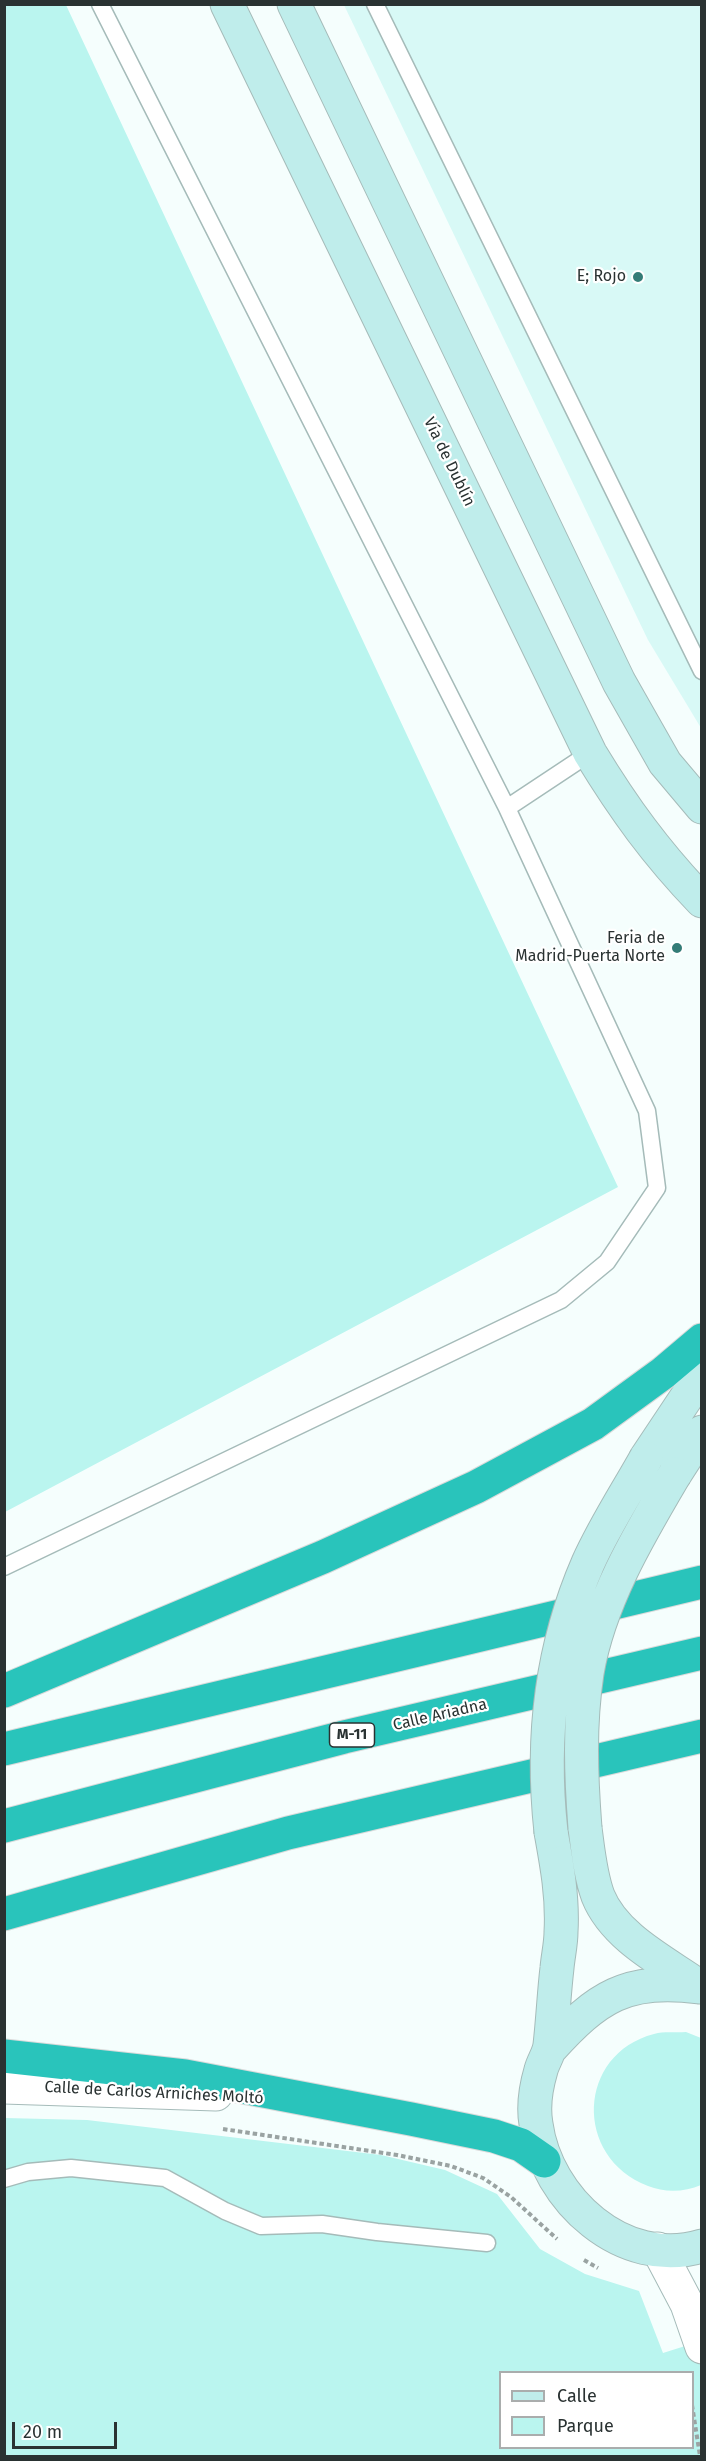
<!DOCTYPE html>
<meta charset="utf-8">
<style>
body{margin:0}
#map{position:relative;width:706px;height:2461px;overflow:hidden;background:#f5fefd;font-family:"Fira Sans",sans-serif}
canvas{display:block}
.frame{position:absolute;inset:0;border:6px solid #2a3232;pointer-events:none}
.legend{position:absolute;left:499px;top:2371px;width:195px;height:78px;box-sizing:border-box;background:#fff;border:2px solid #aaadad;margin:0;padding:8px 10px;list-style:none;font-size:18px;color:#2a3232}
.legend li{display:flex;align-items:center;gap:12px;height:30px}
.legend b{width:30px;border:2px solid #aaadad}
.scale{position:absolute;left:12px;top:2422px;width:105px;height:27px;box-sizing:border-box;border:3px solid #2a3232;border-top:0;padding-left:8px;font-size:18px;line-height:21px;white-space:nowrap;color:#2a3232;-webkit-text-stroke:4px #fff;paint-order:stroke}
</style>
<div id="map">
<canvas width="706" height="2461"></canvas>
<div class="frame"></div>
<ul class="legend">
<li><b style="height:8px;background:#bfedeb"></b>Calle</li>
<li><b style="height:16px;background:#baf5ef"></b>Parque</li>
</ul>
<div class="scale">20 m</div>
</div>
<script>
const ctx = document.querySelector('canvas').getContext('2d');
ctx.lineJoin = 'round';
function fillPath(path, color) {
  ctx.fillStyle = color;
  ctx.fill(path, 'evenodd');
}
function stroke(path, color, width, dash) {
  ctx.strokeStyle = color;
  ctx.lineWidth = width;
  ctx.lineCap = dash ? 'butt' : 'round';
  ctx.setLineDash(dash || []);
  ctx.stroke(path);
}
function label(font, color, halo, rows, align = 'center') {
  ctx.font = font + ' "Fira Sans",sans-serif';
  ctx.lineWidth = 4.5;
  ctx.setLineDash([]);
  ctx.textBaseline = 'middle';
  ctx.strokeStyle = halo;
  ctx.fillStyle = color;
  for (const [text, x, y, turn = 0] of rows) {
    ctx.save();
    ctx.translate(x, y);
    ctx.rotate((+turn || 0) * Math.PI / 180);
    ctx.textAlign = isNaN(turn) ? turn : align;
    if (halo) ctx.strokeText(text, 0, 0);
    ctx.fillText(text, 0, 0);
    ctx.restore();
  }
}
const built = new Path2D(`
 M344 5H701V728L648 640Z`);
const green = new Path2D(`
 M66 5 618 1187 5 1512 4 5Z
 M686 2032 701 2038V2185C685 2192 665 2193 648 2186 573 2157 577 2054 654 2034 664 2031 676 2033 686 2032Z
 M5 2118 87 2120 381 2155 445 2170 497 2194 540 2249 585 2274 639 2291 663 2353 701 2341V2456H5ZM500 2372H692V2448H500Z`);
const path = new Path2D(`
 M223 2129 397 2155 451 2166 483 2178 511 2197 557 2239
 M584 2260 598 2268
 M692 2405 700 2456`);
const lane = new Path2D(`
 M100 4 507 808
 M375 4 702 671
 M4 1567 561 1300 607 1262 657 1188 647 1111 507 808 590 753
 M4 2179 28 2172 71 2168 165 2178 225 2211 261 2226 322 2224 377 2232 487 2243`);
const street = new Path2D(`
 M4 2087 216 2094
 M658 2249 687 2304 702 2347`);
const secondary = new Path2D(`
 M227 4 590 753C624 809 656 853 702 901
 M294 4 619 682 665 763 702 807
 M646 1458 702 1374
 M675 1474 702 1432
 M585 1828C588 1850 590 1874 598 1896 615 1938 665 1962 700 1987
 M551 1832C557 1865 563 1898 561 1932 561 1944 558 1956 557 1968 554 1993 553 2019 550 2045 549 2054 543 2062 541 2070 536 2087 533 2107 536 2124 546 2199 623 2270 702 2246
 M550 2049C597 1997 627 1977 699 1987`);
const highway = new Path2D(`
 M4 1691 323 1557 476 1487 593 1424 663 1373 702 1340
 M4 1749 702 1582
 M4 1826 344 1737 702 1653
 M4 1914 288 1833 702 1736
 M4 2056 185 2076 411 2119 494 2136 521 2145 544 2161`);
const secondaryBridge = new Path2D(`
 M585 1828C581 1776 579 1725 587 1673 599 1602 639 1535 675 1474
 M551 1832C541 1741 551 1648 588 1563 604 1527 627 1492 646 1458`);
const markers = [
 [638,277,6,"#347c77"],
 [677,948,6,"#347c77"]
];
const shields = [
 [352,1735,45]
];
const shieldNames = [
 ["M-11",352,1735]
];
const poiNames = [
 ["E; Rojo",626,277],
 ["Feria de",665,939],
 ["Madrid-Puerta Norte",665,957]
];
const streetNames = [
 ["Vía de Dublín",449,462,64],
 ["Calle Ariadna",440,1715,-13],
 ["Calle de Carlos Arniches Moltó",154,2093,3]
];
fillPath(built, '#d8f9f6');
fillPath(green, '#baf5ef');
stroke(lane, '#a5bbb9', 19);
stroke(street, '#a5bbb9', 35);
stroke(secondary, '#a5bbb9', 35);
stroke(highway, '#d9dada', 35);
stroke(path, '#9aa3a2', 4, [4.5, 3]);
stroke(lane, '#fff', 16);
stroke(street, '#fff', 33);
stroke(secondary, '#bfedeb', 33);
stroke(highway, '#29c4bb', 33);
stroke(secondaryBridge, '#a5bbb9', 35, []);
stroke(secondaryBridge, '#bfedeb', 33);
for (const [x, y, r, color] of markers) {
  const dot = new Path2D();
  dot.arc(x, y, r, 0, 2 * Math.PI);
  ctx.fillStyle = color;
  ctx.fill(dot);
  stroke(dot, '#fff', 2);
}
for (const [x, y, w] of shields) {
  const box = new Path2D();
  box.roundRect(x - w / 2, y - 12, w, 24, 4.5);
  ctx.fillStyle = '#fff';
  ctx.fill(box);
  stroke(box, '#2a3232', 1.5);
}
label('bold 15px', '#2a3232', null, shieldNames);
label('16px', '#2a3232', '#fff', poiNames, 'right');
label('16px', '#2a3232', '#fff', streetNames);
</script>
